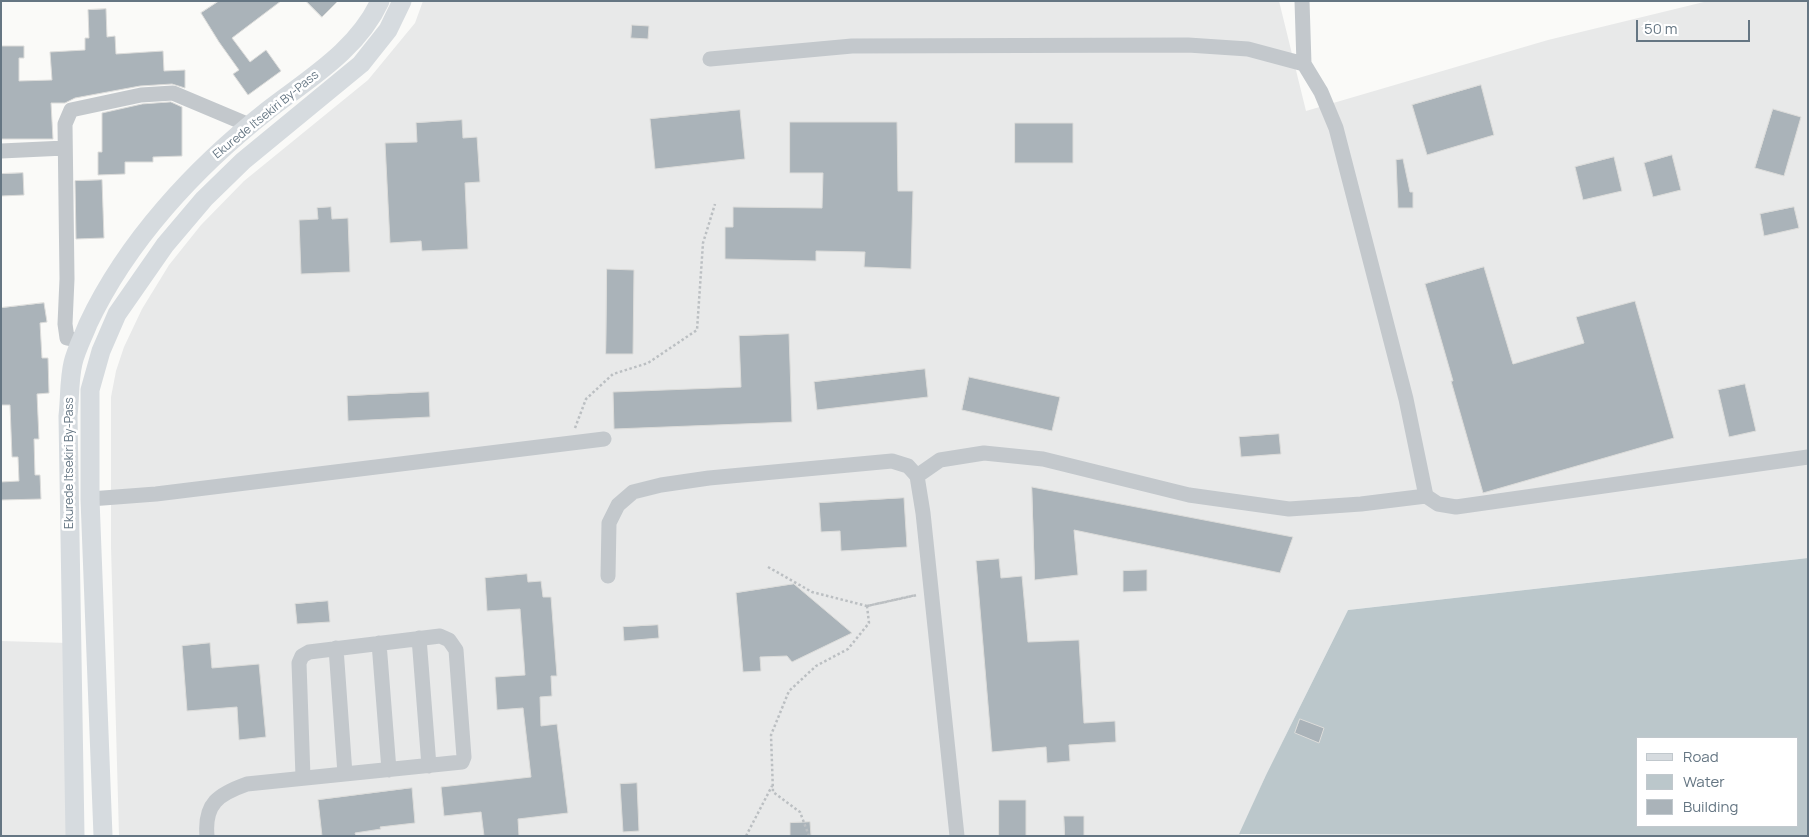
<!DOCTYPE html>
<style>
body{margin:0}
#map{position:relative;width:1809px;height:837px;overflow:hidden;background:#fafaf8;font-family:Manrope,sans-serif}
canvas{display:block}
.frame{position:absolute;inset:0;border:2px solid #657683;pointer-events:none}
.legend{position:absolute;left:1636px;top:737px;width:162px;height:90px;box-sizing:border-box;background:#fff;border:1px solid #c1c8cd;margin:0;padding:6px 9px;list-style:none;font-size:15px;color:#657683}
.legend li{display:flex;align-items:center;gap:10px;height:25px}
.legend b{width:25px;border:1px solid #c1c8cd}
.scale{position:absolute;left:1636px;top:20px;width:114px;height:22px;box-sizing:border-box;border:2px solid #657683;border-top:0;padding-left:6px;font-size:15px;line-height:18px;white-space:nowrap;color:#657683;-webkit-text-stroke:4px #fff;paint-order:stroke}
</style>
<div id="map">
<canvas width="1809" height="837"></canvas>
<div class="frame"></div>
<ul class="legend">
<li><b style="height:6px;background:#d6dbdf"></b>Road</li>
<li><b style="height:14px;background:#bbc7cb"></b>Water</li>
<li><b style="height:14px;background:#aab3b9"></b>Building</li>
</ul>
<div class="scale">50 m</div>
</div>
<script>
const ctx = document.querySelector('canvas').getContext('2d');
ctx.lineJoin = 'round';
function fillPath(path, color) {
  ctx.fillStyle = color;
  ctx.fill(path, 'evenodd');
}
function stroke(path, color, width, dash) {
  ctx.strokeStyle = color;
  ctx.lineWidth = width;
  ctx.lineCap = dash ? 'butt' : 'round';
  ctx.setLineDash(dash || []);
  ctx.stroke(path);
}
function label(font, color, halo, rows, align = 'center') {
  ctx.font = font + ' Manrope,sans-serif';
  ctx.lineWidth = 5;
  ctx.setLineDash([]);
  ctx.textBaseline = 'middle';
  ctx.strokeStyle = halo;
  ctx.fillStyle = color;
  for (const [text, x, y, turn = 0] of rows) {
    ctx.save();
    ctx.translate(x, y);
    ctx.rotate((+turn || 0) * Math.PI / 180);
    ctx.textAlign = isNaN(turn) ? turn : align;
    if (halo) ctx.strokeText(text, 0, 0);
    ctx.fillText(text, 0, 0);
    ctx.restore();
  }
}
const built = new Path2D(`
 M423 1H1279L1306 111 1548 40 1708 1H1808V558L1348 610 1266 775 1240 834 1242 836H119L111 547V397L116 371 124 347 142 309 169 265 201 225 244 181 368 80 415 23Z
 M1 641 68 643 73 836H1Z`);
const water = new Path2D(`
 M1808 558V836L1239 834 1266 775 1348 610ZM1638 738H1798V826H1638Z`);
const building = new Path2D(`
 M219 1H281L232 38 250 62 266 50 281 71 248 95 233 74 239 70 219 42 201 13Z
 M306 1H338L322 17Z
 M106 9 107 37 115 36 116 54 163 51 164 71 185 70V88L172 84 140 86 75 98 65 103H51L53 139H1V46H24V58H19V81L52 80 50 52 85 50V38H89L88 10Z
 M632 25 649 26 648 39 631 38Z
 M1481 85 1494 135 1427 155 1412 105Z
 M171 102 182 107V156L153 157V162H125V174L98 175V152H102V113L142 104Z
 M1773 109 1801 117 1784 176 1755 168Z
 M740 110 745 159 655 169 650 119Z
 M462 120 463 138 477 137 480 182 465 183 468 249 422 251 421 241 390 243 385 143 417 142 416 123Z
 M790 122H897L898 191H913L911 269 864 267 865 252 816 251V261L725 259V227H733V207L822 208 823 173H790Z
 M1015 123H1073V163H1015Z
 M1672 155 1681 190 1653 197 1644 163Z
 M1614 157 1622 191 1583 200 1575 167Z
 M1403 159 1410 192H1413V208H1398L1396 160Z
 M23 173 24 195 1 196V174Z
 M102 180 104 238 76 239 75 181Z
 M331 207 332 219 348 218 350 272 301 274 299 220 318 219 317 208Z
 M1794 207 1799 228 1764 236 1760 214Z
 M1484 267 1513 364 1584 343 1576 317 1635 301 1674 438 1483 493 1451 381H1453L1425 284Z
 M607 269 634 270 633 354H606Z
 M44 303 47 322 40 323 42 358H48L49 393 37 394 39 439H34L35 475H40L41 499 1 500V482L19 481 18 457H12L10 405H1V308Z
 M789 334 792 422 614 429 613 392 741 387 739 336Z
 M925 369 928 397 817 410 814 382Z
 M969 377 1060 397 1052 431 962 410Z
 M1745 384 1756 431 1729 437 1718 390Z
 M429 392 430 417 348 421 347 396Z
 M1279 434 1281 454 1241 457 1239 437Z
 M1032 487 1293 537 1280 573 1074 530 1078 575 1035 580Z
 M904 498 907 547 841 551 840 531 821 532 819 503Z
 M999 559 1001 578 1022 576 1028 642 1079 640 1084 723 1115 721 1116 742 1069 745 1070 761 1047 763 1046 747 992 752 976 561Z
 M1147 570V591L1123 592V571Z
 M527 574 528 582 541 581 543 597H551L557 676H551L552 696 540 697 541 726 557 724 568 813 518 819 519 836H484L481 812 444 816 441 787 531 777 523 708 497 710 495 677 525 675 520 609 487 611 485 578Z
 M794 584 852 633 792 662 787 656 760 657 761 671 743 672 736 593Z
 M328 601 330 622 297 624 295 604Z
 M658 625 659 638 624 641 623 627Z
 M210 643 212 668 259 664 266 737 239 740 237 707 187 711 182 646Z
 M1300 719 1324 728 1319 743 1295 733Z
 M637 783 639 831 623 832 620 784Z
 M412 788 415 823 380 827 381 829 355 833 356 836H322L318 800Z
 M999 800H1026V836H999Z
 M1064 816H1084V836H1065Z
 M810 822 811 836H790V823Z`);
const path = new Path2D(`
 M575 428 586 399 613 374 648 363 697 330 703 243 715 204
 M768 567 812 592 867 606 917 595
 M867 606 916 595
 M746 836 772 786
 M809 836 800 812 773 792 771 735 789 691 816 666 848 649 869 623 867 606`);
const minor = new Path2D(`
 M1302 1 1304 64
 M710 59 852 46 1188 45 1248 49 1304 64 1321 92 1336 128 1406 399 1426 496 1438 504 1456 507 1808 457
 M1 151 65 148
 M81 341 67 338 65 324 67 279 65 124 71 110 141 95 173 93 249 125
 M917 476 940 460 984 453 1043 459 1189 495 1289 509 1361 504 1426 496
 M90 499 156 494 604 439
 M608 576 609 523 618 505 633 492 661 485 709 478 892 461 908 466 917 476 923 513 957 836
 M419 638 429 766
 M379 643 389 770
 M336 648 345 774
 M207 836C204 803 219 794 247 784L462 762 464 757 456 650 449 640 440 636 309 652 302 656 299 663 303 777`);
const major = new Path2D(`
 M75 836 68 416C70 399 69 380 73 363 76 350 83 337 88 324 127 241 195 168 267 111 308 79 357 51 380 1
 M103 836 90 499V390L101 351 117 314 165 245 204 199 243 161 361 64 388 30 402 1`);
const streetNames = [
 ["Ekurede Itsekiri By-Pass",266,115,-39],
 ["Ekurede Itsekiri By-Pass",70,463,-90]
];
fillPath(built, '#e8e9e9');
fillPath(water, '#bbc7cb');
fillPath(building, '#aab3b9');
stroke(building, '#dcdcda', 1);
stroke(path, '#bbbfc2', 2.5, [2.5, 2.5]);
stroke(minor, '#c3c8cc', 15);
stroke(major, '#d6dbdf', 19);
label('12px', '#657683', '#fff', streetNames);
</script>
